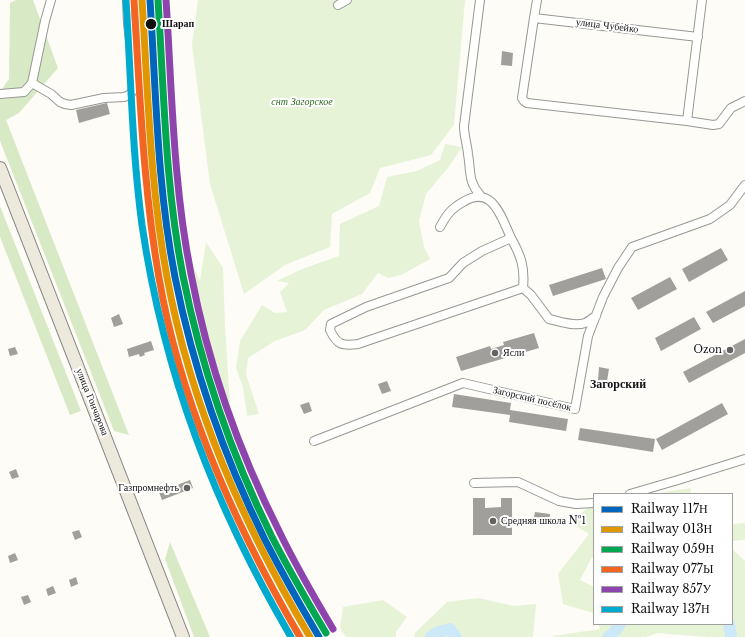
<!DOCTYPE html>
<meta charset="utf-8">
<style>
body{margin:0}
#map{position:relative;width:745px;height:637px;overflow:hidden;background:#fdfcf7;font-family:"Libre Baskerville",serif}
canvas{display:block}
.legend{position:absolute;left:593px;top:493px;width:140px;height:132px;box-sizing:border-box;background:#fff;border:1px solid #a0a0a0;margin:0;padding:5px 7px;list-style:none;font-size:12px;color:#111}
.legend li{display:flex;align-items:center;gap:8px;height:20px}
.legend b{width:20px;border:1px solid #a0a0a0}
</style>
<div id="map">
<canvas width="745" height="637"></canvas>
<ul class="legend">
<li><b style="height:5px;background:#0065bd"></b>Railway 117Н</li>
<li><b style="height:5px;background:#e09702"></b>Railway 013Н</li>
<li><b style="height:5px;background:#00a651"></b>Railway 059Н</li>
<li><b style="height:5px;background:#f26522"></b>Railway 077Ы</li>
<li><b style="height:5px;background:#8e44ad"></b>Railway 857У</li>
<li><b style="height:5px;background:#00a9ce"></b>Railway 137Н</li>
</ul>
</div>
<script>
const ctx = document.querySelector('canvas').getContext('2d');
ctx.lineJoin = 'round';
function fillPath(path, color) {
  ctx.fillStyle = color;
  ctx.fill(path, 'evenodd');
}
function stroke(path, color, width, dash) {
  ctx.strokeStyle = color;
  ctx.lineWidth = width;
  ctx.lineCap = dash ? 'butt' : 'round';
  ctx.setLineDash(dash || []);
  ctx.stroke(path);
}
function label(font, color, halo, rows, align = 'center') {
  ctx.font = font + ' "Libre Baskerville",serif';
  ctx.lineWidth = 4;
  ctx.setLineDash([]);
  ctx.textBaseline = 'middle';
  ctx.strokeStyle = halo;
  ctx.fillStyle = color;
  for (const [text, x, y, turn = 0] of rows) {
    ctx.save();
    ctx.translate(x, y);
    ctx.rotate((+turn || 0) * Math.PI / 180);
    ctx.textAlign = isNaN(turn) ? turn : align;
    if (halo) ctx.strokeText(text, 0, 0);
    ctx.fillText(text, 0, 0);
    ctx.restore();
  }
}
const green = new Path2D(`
 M198 0H465L454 125 431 155 380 168 370 193 332 214 330 247 285 265 244 294 210 184 192 45Z
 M445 144 462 147 448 168 426 194 419 221 424 247 430 259 401 275 388 278 378 273 362 294 324 310 305 330 275 341 248 358 246 374 259 414 247 416 243 387 236 368 240 341 262 305 275 313 287 312 280 292 289 283 277 281 302 269 339 256 340 224 379 206 387 177 417 171 440 160Z
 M206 242 223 268 225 326 231 423 200 339 190 259 200 281Z
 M691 488 690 494H656L659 493Z
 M590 506 594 508V558L592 557 580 580 594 587V615L593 613 563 604 558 574 589 534 570 522Z
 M745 523V540L732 541V524Z
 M732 549 745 561V637H708L657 633 646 637H553V636L600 629 598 624H732Z
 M478 598 514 606 536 604 533 637H414L415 633 447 602Z
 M383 600 407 617 396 632V637H346L340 628 343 607Z`);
const forest = new Path2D(`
 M16 0H33L58 68 19 113 6 120 129 435 114 431 0 141V92L9 79 10 3Z
 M0 206 81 411 70 415 0 237Z
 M170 542 210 637H194L165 559Z`);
const river = new Path2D(`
 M729 624 731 637
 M431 637 436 633 450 629 456 637
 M608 637 611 636 620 624`);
const building = new Path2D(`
 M502 51 513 53 512 66 501 65Z
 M107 103 110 114 79 123 76 110Z
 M721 248 728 260 689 282 682 269Z
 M602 268 606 279 553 296 549 285Z
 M670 277 677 289 638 310 631 298Z
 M745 291V306L713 323 706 312Z
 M119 314 123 324 114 327 111 318Z
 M694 317 701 329 661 351 655 338Z
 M534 333 539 348 461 371 456 357 490 346 491 349 504 345 503 342Z
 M745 339V353L689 383 683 372Z
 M151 341 154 350 144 353 145 355 140 357 139 354 129 357 127 349Z
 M15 347 18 354 10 356 8 349Z
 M599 367 609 369 607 381 598 380Z
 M387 381 391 391 382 394 378 384Z
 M454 394 511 403 510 410 568 419 566 431 509 422 510 415 452 407Z
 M309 402 312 411 304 414 300 405Z
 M722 403 728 414 662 450 656 439Z
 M580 428 655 439 653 452 578 440Z
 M16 469 19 477 12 479 9 472Z
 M190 480 193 488 162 500 159 492Z
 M473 498H485V508L501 507V498H512V535H473Z
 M535 512 550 514 549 524 533 522Z
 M79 530 82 537 75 540 72 532Z
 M15 553 18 560 10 563 8 556Z
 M76 577 78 584 71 587 69 580Z
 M53 586 56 593 48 596 46 589Z
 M28 595 31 602 24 605 21 597Z`);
const minor = new Path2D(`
 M537 0 534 18 698 37
 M338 5 347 0
 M534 18 522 98 524 101 527 103 687 121 713 125 719 124 731 108 745 101
 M32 83 45 21 51 0
 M0 94 24 92 32 83 51 94 60 102 65 104 71 105 104 98 124 97 129 95 132 92 135 81 128 24 127 0
 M687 121 702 0
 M480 195C468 182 471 171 468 154 467 144 464 136 464 126L480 0
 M440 227C447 214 451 209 463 202 492 184 501 216 511 238
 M523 288C525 267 521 256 511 238L482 251 463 263 449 278 366 307 331 324 330 330C337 345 342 346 358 344L523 288 531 295 549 319C559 321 574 327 585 323 588 322 592 318 596 316
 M314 441 463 383 575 409 588 336 603 297 618 268 632 247 710 219 730 205 745 185
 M474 483 518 482 559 501 576 504 594 503
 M630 494 678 480 745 459`);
const primary = new Path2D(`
 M0 168 183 637`);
const rail1 = new Path2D(`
 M150 0C156 92 157 186 175 277 193 368 224 457 265 540 282 573 300 605 319 637`);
const rail2 = new Path2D(`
 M142 0C148 93 150 186 167 277 191 407 243 524 310 637`);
const rail3 = new Path2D(`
 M158 0C164 92 165 185 183 276 201 366 231 454 272 537 289 570 307 601 326 633`);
const rail4 = new Path2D(`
 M134 1C140 94 143 186 159 278 181 405 235 526 300 637`);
const rail5 = new Path2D(`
 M166 0C172 91 173 184 191 274 208 364 239 452 280 533 296 566 314 597 333 629`);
const rail6 = new Path2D(`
 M126 1C131 76 132 151 142 225 164 375 215 507 291 637`);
const markers = [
 [151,24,6,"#111"],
 [730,350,4,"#646362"],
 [495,353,4,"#646362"],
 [187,488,4,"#646362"],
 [493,521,4,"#646362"]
];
const stopNames = [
 ["Шарап",162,24]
];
const streetNames = [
 ["улица Чубейко",607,26,7],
 ["Загорский посёлок",532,399,13],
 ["улица Гончарова",92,402,68]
];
const parkNames = [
 ["снт Загорское",302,102]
];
const poiNames = [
 ["Ozon",722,350],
 ["Ясли",503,353,"left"],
 ["Газпромнефть",179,488],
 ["Средняя школа №1",501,521,"left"]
];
const quarterNames = [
 ["Загорский",618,385]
];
fillPath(green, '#e7f3d7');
fillPath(forest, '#d8eac5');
stroke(river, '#cde8f7', 12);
fillPath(building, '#a19f9c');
stroke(minor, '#979795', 10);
stroke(primary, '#858482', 14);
stroke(minor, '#fffffe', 8);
stroke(primary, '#ede9dc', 12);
stroke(rail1, '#0065bd', 7);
stroke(rail2, '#e09702', 7);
stroke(rail3, '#00a651', 7);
stroke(rail4, '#f26522', 7);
stroke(rail5, '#8e44ad', 7);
stroke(rail6, '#00a9ce', 7);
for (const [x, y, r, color] of markers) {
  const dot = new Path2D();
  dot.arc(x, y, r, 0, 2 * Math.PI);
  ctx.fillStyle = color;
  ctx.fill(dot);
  stroke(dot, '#fff', 1.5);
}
label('bold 10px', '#111', '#fff', stopNames, 'left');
label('10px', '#111', '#fff', streetNames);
label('italic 10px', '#2f6b1f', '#fff', parkNames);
label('10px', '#111', '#fff', poiNames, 'right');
label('bold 12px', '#111', '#fff', quarterNames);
</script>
